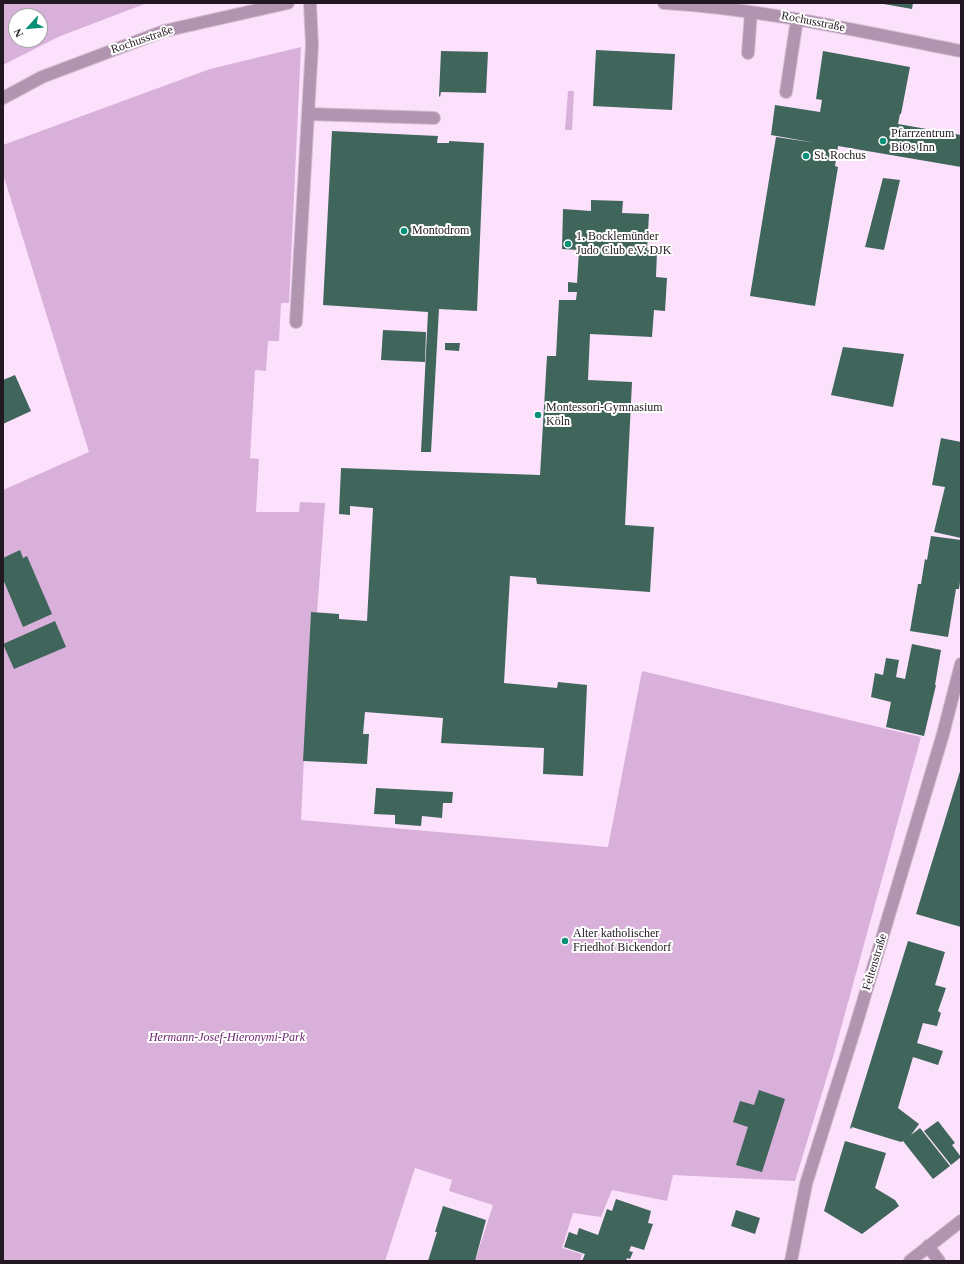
<!DOCTYPE html>
<meta charset="utf-8">
<style>
body{margin:0}
#map{position:relative;width:964px;height:1264px;overflow:hidden;background:#fce1fc;font-family:Georgia,serif}
canvas{display:block}
.frame{position:absolute;inset:0;border:4px solid #211821;pointer-events:none}
.north{position:absolute;left:8px;top:8px;width:40px;height:40px;box-sizing:border-box;background:#fff;border:1px solid #a6a3a6;border-radius:50%;rotate:243deg;font-size:11px;font-weight:700;line-height:16px;text-align:center;color:#211821}
.north::after{content:'';display:block;margin:auto;width:14px;height:18px;background:#068f77;clip-path:polygon(50% 0,100% 100%,50% 72%,0 100%)}
</style>
<div id="map">
<canvas width="964" height="1264"></canvas>
<div class="frame"></div>
<div class="north">N</div>
</div>
<script>
const ctx = document.querySelector('canvas').getContext('2d');
ctx.lineJoin = 'round';
function fillPath(path, color) {
  ctx.fillStyle = color;
  ctx.fill(path, 'evenodd');
}
function stroke(path, color, width, dash) {
  ctx.strokeStyle = color;
  ctx.lineWidth = width;
  ctx.lineCap = dash ? 'butt' : 'round';
  ctx.setLineDash(dash || []);
  ctx.stroke(path);
}
function label(font, color, halo, rows, align = 'center') {
  ctx.font = font + ' Georgia,serif';
  ctx.lineWidth = 4;
  ctx.setLineDash([]);
  ctx.textBaseline = 'middle';
  ctx.strokeStyle = halo;
  ctx.fillStyle = color;
  for (const [text, x, y, turn = 0] of rows) {
    ctx.save();
    ctx.translate(x, y);
    ctx.rotate((+turn || 0) * Math.PI / 180);
    ctx.textAlign = isNaN(turn) ? turn : align;
    if (halo) ctx.strokeText(text, 0, 0);
    ctx.fillText(text, 0, 0);
    ctx.restore();
  }
}
const green = new Path2D(`
 M3 3H147L58 37 3 65ZM16 16H40V40H16Z
 M301 47 289 303H281L279 341H268L266 371 255 370 250 458 259 459 256 512H299L300 502 325 503 317 613H311L301 820 608 847 642 671 921 737 833 1057 795 1181 673 1175 667 1201 612 1190 601 1217 573 1213 562 1248 582 1254 580 1261H475L493 1205 449 1191 452 1180 415 1168 385 1261H3V490L89 452 3 174V145L210 69Z
 M568 91H574L572 130H565Z`);
const building = new Path2D(`
 M878 3H913L912 9Z
 M596 50 675 54 672 110 593 106Z
 M441 51 488 52 486 93 441 92 440 97 439 96Z
 M823 51 910 67 901 114H900L898 124 961 135V167L838 146 835 166 838 167 815 306 750 296 776 137 816 143 771 135 775 105 820 112 822 100 816 99Z
 M332 131 438 136 437 143H449V141L484 143 477 311 439 309 431 452H421L428 312 323 305Z
 M883 178 900 180 884 250 865 247Z
 M591 200 623 201 622 213 649 214 647 250 657 251 656 277 667 278 665 311 654 310 652 337 590 334 588 380 632 382 625 525 654 527 650 592 537 584 536 578 510 576 504 683 557 688 558 682 587 685 583 776 543 774 544 748 441 743 443 718 365 712 363 734H369L367 764 303 761 311 612 339 614V619L367 621 373 508 350 506V515L339 514 341 468 540 475 547 356H556L559 300H576L577 292H568V282L577 283 579 250 562 249 563 209 591 211Z
 M383 330 426 332 425 362 381 360Z
 M445 343H460L459 351 445 350Z
 M843 347 904 354 893 407 831 395Z
 M15 375 31 411 3 424V380Z
 M941 438 961 442V538L934 532 945 487 932 485Z
 M931 536 961 540V575L959 589H956L948 637 910 631 918 584H921L925 559 927 560Z
 M20 550 23 558 27 556 52 614 23 627 3 579V558Z
 M55 621 66 647 14 669 3 644Z
 M912 644 941 650 935 685H936L924 736 886 727 891 702 871 697 875 673 883 675 886 658 899 660 896 677 905 679Z
 M961 768V927L916 914Z
 M376 788 453 792 452 803H443L442 818 422 816 421 826 395 824V815L374 814Z
 M908 941 945 952 935 985 946 988 938 1011 941 1013 937 1026 923 1023 917 1043 943 1051 938 1065 913 1057 898 1108 919 1124 911 1135 920 1128 950 1166 933 1179 903 1141 901 1142 852 1127 851 1129 850 1128Z
 M759 1090 785 1099 762 1172 736 1165 748 1127 733 1122 740 1101 754 1105Z
 M938 1121 955 1143 952 1145 961 1157 951 1165 924 1131Z
 M845 1141 886 1153 875 1188 895 1200 899 1206 862 1234 824 1211Z
 M616 1199 651 1211 648 1223 653 1224 644 1250 631 1246 629 1251 633 1252 630 1259 627 1258 626 1261H582L585 1254 564 1247 569 1232 577 1235 579 1228 598 1235 607 1209 612 1211Z
 M443 1206 486 1220 475 1261H428L437 1232H435Z
 M736 1210 760 1218 755 1234 731 1226Z`);
const minor = new Path2D(`
 M310 3 312 45 308 114 434 118
 M664 3C764 9 862 32 961 51
 M748 53 751 12
 M786 92 797 19
 M3 98 42 77 164 31 288 3
 M296 322 308 114
 M928 1246 939 1261
 M791 1261 806 1184 856 1025 912 838 943 734 961 664
 M910 1261 961 1221`);
const markers = [
 [883,141,4,"#068f77"],
 [806,156,4,"#068f77"],
 [404,231,4,"#068f77"],
 [568,244,4,"#068f77"],
 [538,415,4,"#068f77"],
 [565,941,4,"#068f77"]
];
const streetNames = [
 ["Rochusstraße",813,22,11],
 ["Rochusstraße",142,40,-19],
 ["Feltenstraße",875,962,-73]
];
const poiNames = [
 ["Pfarrzentrum",891,134],
 ["BiOs Inn",891,148],
 ["St. Rochus",814,156],
 ["Montodrom",412,231],
 ["1. Bocklemünder",576,237],
 ["Judo Club e.V. DJK",576,251],
 ["Montessori-Gymnasium",546,408],
 ["Köln",546,422],
 ["Alter katholischer",573,934],
 ["Friedhof Bickendorf",573,948]
];
const parkNames = [
 ["Hermann-Josef-Hieronymi-Park",227,1038]
];
fillPath(green, '#d9b0d9');
fillPath(building, '#40655b');
stroke(minor, '#d5bdd5', 14);
stroke(minor, '#b194b0', 12);
for (const [x, y, r, color] of markers) {
  const dot = new Path2D();
  dot.arc(x, y, r, 0, 2 * Math.PI);
  ctx.fillStyle = color;
  ctx.fill(dot);
  stroke(dot, '#fff', 1.5);
}
label('12px', '#211821', '#fff', streetNames);
label('12px', '#211821', '#fff', poiNames, 'left');
label('italic 12px', '#691d6d', '#fff', parkNames);
</script>
